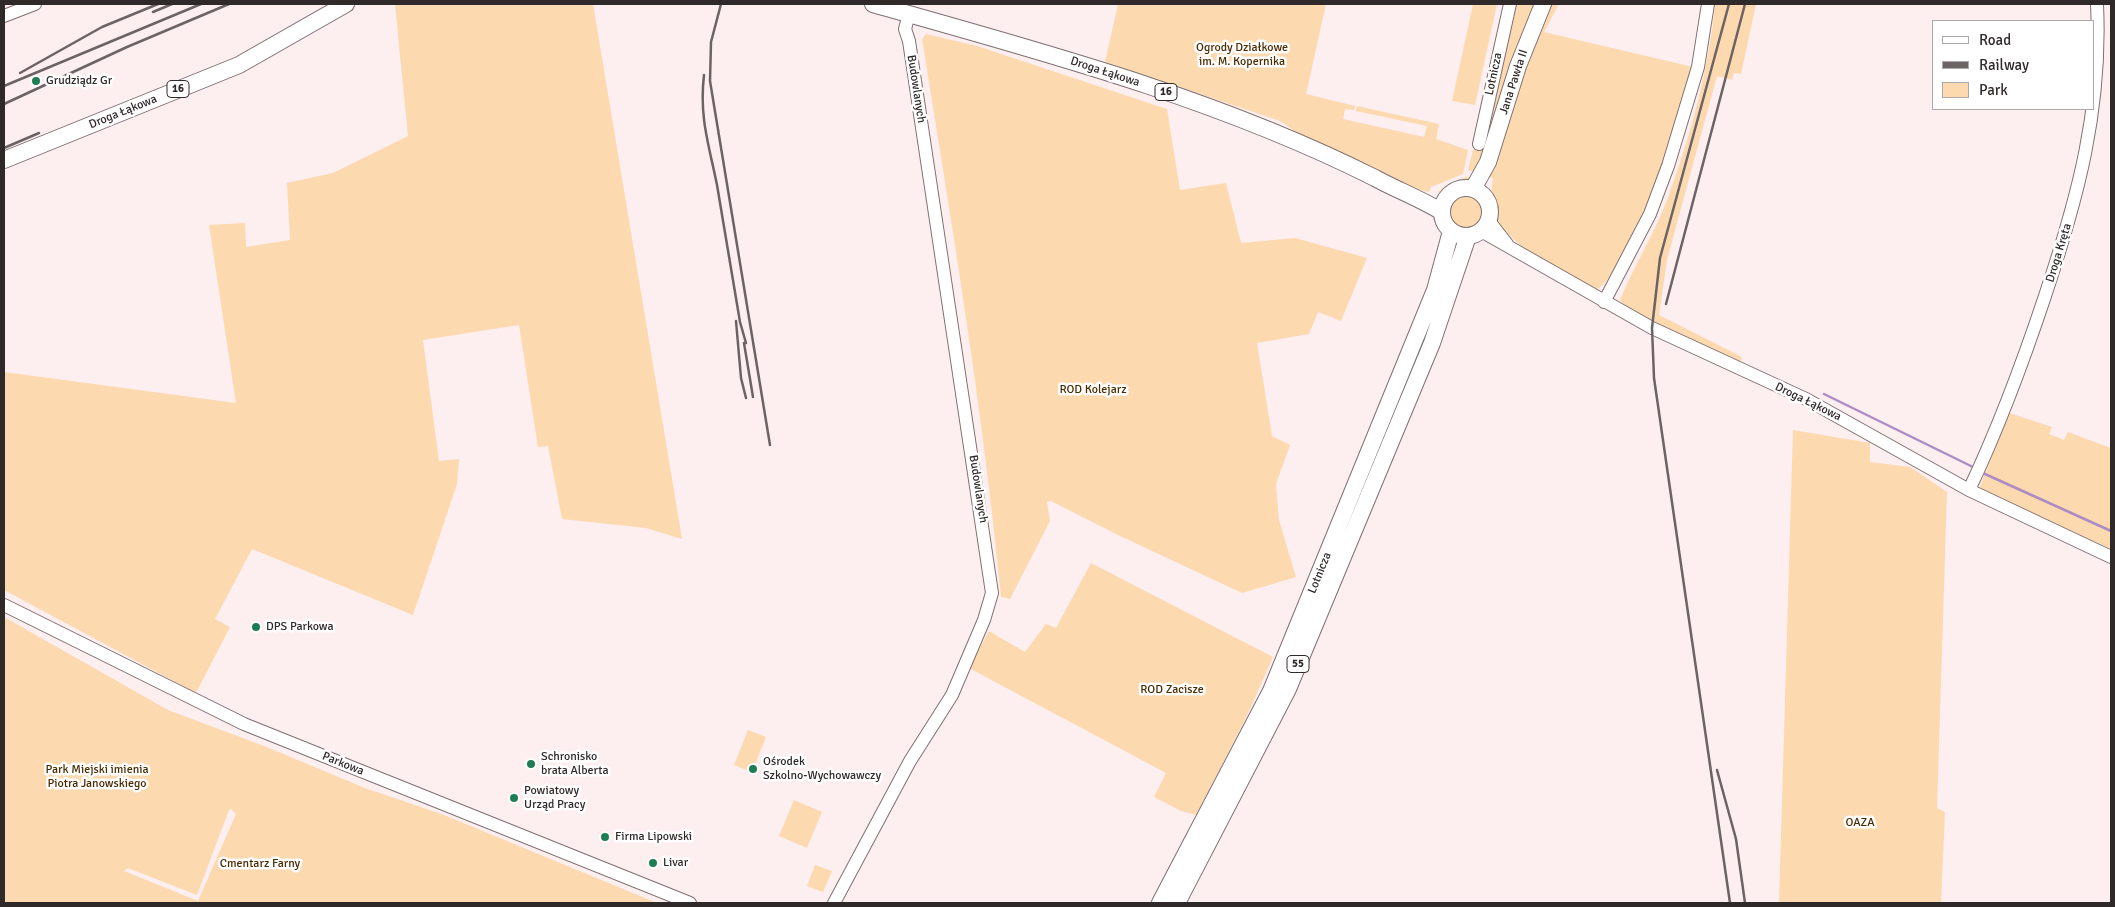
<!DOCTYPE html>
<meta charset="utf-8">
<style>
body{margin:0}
#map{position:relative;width:2115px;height:907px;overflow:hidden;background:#fdeef0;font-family:Signika,sans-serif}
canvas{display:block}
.frame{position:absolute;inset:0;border:5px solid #30292a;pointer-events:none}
.legend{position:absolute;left:1932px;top:20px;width:162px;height:90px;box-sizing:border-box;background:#fff;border:1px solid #aca9aa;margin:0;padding:6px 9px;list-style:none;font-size:15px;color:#30292a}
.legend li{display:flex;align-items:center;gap:10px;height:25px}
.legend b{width:25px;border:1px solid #aca9aa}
</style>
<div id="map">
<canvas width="2115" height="907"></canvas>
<div class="frame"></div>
<ul class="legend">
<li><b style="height:6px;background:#fff"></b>Road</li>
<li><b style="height:6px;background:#6c6364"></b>Railway</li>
<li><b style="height:14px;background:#fdd9af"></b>Park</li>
</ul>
</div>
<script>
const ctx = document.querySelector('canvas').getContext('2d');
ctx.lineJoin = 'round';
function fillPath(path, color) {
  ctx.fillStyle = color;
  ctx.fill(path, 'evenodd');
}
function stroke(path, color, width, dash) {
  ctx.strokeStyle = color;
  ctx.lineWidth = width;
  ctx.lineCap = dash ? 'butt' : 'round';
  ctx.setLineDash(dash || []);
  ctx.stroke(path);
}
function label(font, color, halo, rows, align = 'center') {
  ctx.font = font + ' Signika,sans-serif';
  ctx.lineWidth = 5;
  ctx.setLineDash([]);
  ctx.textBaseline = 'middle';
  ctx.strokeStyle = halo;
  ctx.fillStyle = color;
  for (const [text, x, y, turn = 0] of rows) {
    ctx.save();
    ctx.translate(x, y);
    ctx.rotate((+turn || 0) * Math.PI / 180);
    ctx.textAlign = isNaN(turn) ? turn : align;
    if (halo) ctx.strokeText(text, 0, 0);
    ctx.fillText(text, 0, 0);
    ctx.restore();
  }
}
const green = new Path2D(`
 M395 4H593L682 539 646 528 562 519 548 446 538 447 519 325 423 340 439 461 459 459 457 484 413 615 252 549 215 619 230 627 196 693 4 590V372L236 403 209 225 245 223 246 247 290 240 287 183 333 173 408 136Z
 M1118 4H1326L1306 94 1355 106 1354 110 1345 109 1343 119 1424 137 1427 126 1356 111 1357 106 1439 124 1436 139 1468 150 1463 174 1431 187 1429 192 1404 186 1298 133 1280 121 1105 62Z
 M1473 4H1497L1475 105 1452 101Z
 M1515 4H1559L1544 32 1693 67C1673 132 1656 194 1623 254 1615 267 1610 281 1596 290L1525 250 1496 222 1491 195 1493 178 1468 170 1473 150 1482 146Z
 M1715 4H1756L1741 74 1734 73 1732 80 1717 76 1667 260 1659 315 1742 357 1740 364 1630 310 1620 300C1634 266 1654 234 1667 200 1690 138 1709 69 1715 4Z
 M926 34 977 46 1167 109 1180 190 1226 183 1241 243 1295 238 1367 258 1341 321 1318 312 1309 334 1257 343 1272 436 1290 445 1276 484 1279 520 1296 577 1242 593 1118 535 1051 501 1047 502 1050 521 1010 599 1001 597C983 410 952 225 922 39Z
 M1466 177H1472V180L1437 193 1445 186Z
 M1447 211a19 19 0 1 1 38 0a19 19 0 1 1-38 0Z
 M2009 413 2052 427 2049 434 2064 440 2068 432 2111 448V549L1979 489Z
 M1793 430 1870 443V462L1910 467 1947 492 1937 808 1945 812 1941 903H1779Z
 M1091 563 1273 657 1246 718 1196 815 1181 811 1154 797 1166 773 969 668 989 631 1025 652 1046 624 1056 628Z
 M4 617 168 710 264 746 365 788 444 815 657 903H4ZM231 809 236 814 198 901 124 871 128 868 197 895 229 810Z
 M748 730 766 737 752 772 734 765Z
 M794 800 822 812 807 848 779 836Z
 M815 865 832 871 823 892 807 886Z`);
const stream = new Path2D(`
 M1824 394 1975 468
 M1985 474 2111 531`);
const minor = new Path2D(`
 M4 16 35 4
 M1479 144 1510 4
 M1489 221 1507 244
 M1481 231 1652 328 1806 399 1969 490 2111 557
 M1604 302 1650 214 1668 166 1698 67 1708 4
 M1969 490C1999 427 2023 362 2045 296 2078 197 2102 109 2097 4
 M4 605 244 724 690 903
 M834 903 910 761 952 695 984 620 992 593 909 41 905 29 909 14`);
const major = new Path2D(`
 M873 4C1043 52 1216 98 1375 178 1397 190 1421 199 1442 212
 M4 160 239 65 346 4
 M1442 212a24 24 0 1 1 48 0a24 24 0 1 1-48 0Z
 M1473 189 1488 162 1518 66 1543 4
 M1160 903 1271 691 1435 290 1451 231
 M1177 903 1288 689 1432 343 1468 236`);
const rail = new Path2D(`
 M721 4 711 42 710 81 770 445
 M1729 4 1660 258 1652 328 1654 378 1730 903
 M153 12 172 4
 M20 73 102 27 158 4
 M704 75C699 117 709 145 717 185 725 231 732 276 740 322L746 343
 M4 86 201 4
 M4 104 127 47 229 4
 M4 148 39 133
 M1666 304 1745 4
 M736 321 741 378 746 398
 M744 343 753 397
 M1717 770 1736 839 1745 903`);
const markers = [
 [36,81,5,"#1d7d54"],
 [256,627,5,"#1d7d54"],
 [531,764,5,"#1d7d54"],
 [753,769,5,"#1d7d54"],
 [514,798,5,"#1d7d54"],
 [605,837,5,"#1d7d54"],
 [653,863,5,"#1d7d54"]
];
const shields = [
 [178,89,22],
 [1166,92,22],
 [1298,664,22]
];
const shieldNames = [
 ["16",178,89],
 ["16",1166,92],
 ["55",1298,664]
];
const parkNames = [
 ["Ogrody Działkowe",1242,48],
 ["im. M. Kopernika",1242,62],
 ["ROD Kolejarz",1093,390],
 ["ROD Zacisze",1172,690],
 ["Park Miejski imienia",97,770],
 ["Piotra Janowskiego",97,784],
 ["OAZA",1860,823],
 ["Cmentarz Farny",260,864]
];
const streetNames = [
 ["Droga Łąkowa",1105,72,18],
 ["Lotnicza",1494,74,-78],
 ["Jana Pawła II",1514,82,-72],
 ["Budowlanych",916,89,81],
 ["Droga Łąkowa",123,112,-22],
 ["Droga Kręta",2059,253,-73],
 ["Droga Łąkowa",1808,402,26],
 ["Budowlanych",978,489,81],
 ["Lotnicza",1320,573,-68],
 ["Parkowa",343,764,22]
];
const poiNames = [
 ["Grudziądz Gr",46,81],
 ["DPS Parkowa",266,627],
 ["Schronisko",541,757],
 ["brata Alberta",541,771],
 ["Ośrodek",763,762],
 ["Szkolno-Wychowawczy",763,776],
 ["Powiatowy",524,791],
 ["Urząd Pracy",524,805],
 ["Firma Lipowski",615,837],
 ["Livar",663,863]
];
fillPath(green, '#fdd9af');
stroke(stream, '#ad8cc5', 2.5);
stroke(minor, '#7f6f71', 14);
stroke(major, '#7f6f71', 18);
stroke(minor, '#fff', 12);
stroke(major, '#fff', 16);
stroke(rail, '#6c6364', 2.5);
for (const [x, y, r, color] of markers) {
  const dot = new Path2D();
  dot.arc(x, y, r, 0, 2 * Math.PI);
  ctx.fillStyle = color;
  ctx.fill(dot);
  stroke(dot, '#fff', 2);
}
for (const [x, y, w] of shields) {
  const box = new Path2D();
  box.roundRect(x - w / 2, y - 8.5, w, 17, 4);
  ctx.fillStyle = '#fff';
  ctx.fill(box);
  stroke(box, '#30292a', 1);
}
label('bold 11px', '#30292a', null, shieldNames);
label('12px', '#492b00', '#fff', parkNames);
label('12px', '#30292a', '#fff', streetNames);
label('12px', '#30292a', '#fff', poiNames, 'left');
</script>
